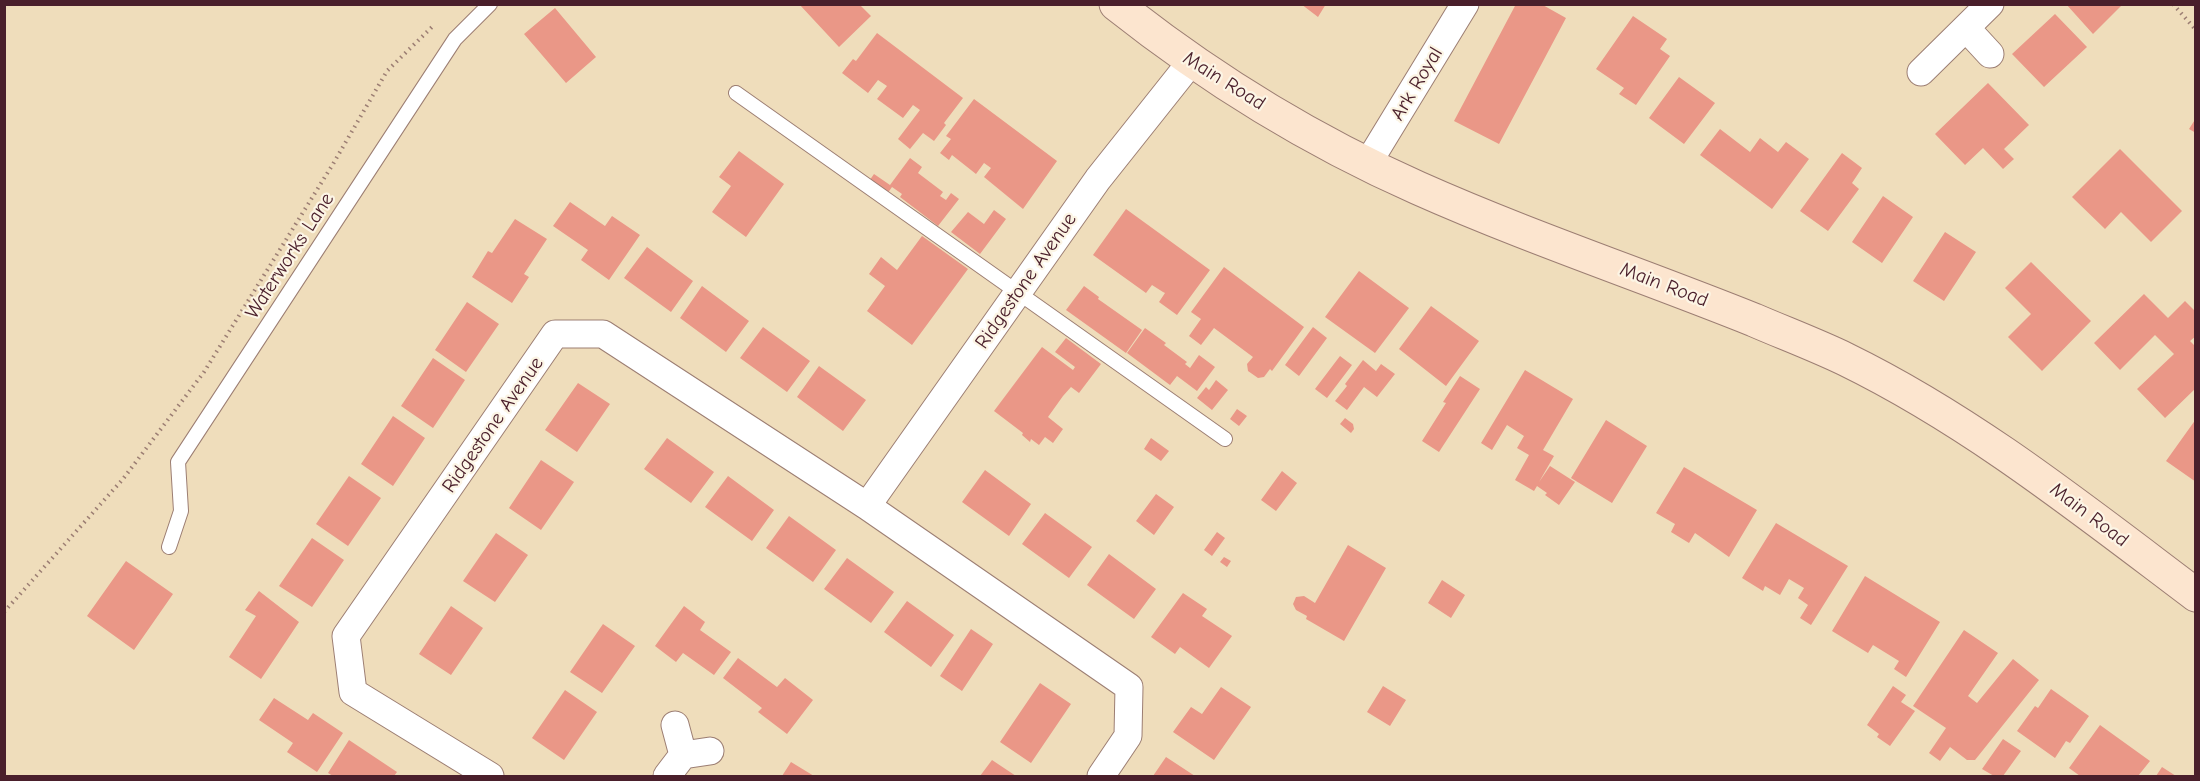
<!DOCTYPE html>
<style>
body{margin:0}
#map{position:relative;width:2200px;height:781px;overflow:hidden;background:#efddbb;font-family:"Comic Neue",sans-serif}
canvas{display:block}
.frame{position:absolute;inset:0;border:6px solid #4a1f2b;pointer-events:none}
</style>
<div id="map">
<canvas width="2200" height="781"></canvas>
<div class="frame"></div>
</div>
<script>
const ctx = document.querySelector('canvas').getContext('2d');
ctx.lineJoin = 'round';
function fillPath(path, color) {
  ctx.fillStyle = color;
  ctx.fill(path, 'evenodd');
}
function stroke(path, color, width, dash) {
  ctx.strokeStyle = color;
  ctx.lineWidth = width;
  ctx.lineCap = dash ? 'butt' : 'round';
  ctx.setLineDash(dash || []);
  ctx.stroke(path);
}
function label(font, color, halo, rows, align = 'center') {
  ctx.font = font + ' "Comic Neue",sans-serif';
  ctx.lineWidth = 4.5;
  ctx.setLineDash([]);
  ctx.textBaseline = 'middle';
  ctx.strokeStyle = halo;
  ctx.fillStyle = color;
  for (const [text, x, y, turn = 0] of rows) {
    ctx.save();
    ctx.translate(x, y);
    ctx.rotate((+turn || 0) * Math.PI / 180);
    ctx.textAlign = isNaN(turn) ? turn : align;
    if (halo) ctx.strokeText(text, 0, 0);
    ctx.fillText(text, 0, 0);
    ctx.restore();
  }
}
const building = new Path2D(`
 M799 4H859L871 16 839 47Z
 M1301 4H1326L1318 17Z
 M1516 4H1541L1566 18 1499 144 1454 121Z
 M2066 4H2123L2093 34Z
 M555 8 596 57 566 83 524 34Z
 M2055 14 2087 47 2044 87 2012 54Z
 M1633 16 1667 39 1660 49 1670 56 1636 105 1619 94 1624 88 1596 69Z
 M877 33 963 98 944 123 946 125 934 141 923 133 910 149 898 139 920 110 913 105 903 118 877 99 887 86 878 80 868 93 842 73 853 59 856 61Z
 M1679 77 1715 103 1684 144 1649 118Z
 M1988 83 2029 125 2004 149 2014 159 2003 169 1983 148 1965 165 1935 134Z
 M974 99 1057 161 1023 209 984 177 991 168 984 163 976 174 952 155 949 160 940 153 951 139 946 136Z
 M2196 118V133L2189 129Z
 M1720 129 1750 152 1760 138 1778 152 1786 142 1809 159 1772 209 1700 155Z
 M2120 149 2182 211 2151 242 2121 212 2105 229 2072 197Z
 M739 151 784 184 746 237 712 212 731 186 719 177Z
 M1842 153 1862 168 1852 183 1859 189 1828 231 1800 211Z
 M910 158 922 167 918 173 943 192 940 196 946 200 951 193 959 199 938 226 900 197 902 194 892 187 885 197 867 184 874 174 890 185Z
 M1883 196 1913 217 1882 263 1852 242Z
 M570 202 605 226 612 216 640 235 609 280 581 260 588 250 553 226Z
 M1126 209 1210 270 1177 315 1159 302 1165 293 1163 292 1152 285 1146 293 1093 255Z
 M994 210 1006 219 980 254 951 232 968 212 984 224Z
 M515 219 547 239 524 274 529 277 512 303 472 277 488 251 492 253Z
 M1945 232 1976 252 1944 301 1913 281Z
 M922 236 968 269 912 345 867 311 885 286 869 274 881 257 897 270Z
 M647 247 693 281 671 312 624 278Z
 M2031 262 2091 321 2042 371 2008 337 2031 314 2005 288Z
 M1224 267 1304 327 1272 371 1270 369 1264 377 1258 378 1248 371 1247 364 1253 357 1214 328 1201 345 1189 336 1201 319 1191 312Z
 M1359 271 1409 308 1375 353 1325 317Z
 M702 286 749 321 726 352 680 318Z
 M1084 286 1099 297 1098 299 1142 330 1126 353 1066 310Z
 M2144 294 2168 318 2185 301 2196 312V336L2190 341 2196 347V388L2165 418 2137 389 2174 354 2155 335 2120 370 2094 343Z
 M467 302 499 324 466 372 435 350Z
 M1431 306 1479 341 1446 386 1399 349Z
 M763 327 810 361 787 392 740 358Z
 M1313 327 1327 338 1299 376 1285 365Z
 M1145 328 1166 343 1164 345 1187 362 1185 364 1190 368 1199 355 1215 367 1197 391 1177 376 1170 385 1127 353Z
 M1066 338 1101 364 1079 393 1071 387 1063 396 1048 417 1063 429 1053 443 1045 437 1039 445 1031 439 1030 442 1022 435 1023 433 994 411 1042 347 1073 370 1075 367 1055 352Z
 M1340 356 1352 365 1327 398 1315 389Z
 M433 358 465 380 433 428 401 406Z
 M1363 360 1376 371 1381 364 1395 374 1377 397 1364 387 1347 410 1335 401 1347 386 1345 384Z
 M819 366 866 400 843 431 797 397Z
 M1525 370 1573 399 1543 450 1554 456 1539 482 1550 466 1575 482 1559 505 1545 495 1547 493 1537 486 1534 491 1515 480 1529 455 1517 448 1524 436 1507 425 1492 450 1481 443Z
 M1460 376 1480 389 1439 452 1422 441 1446 403 1443 402Z
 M1216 380 1228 390 1212 410 1197 398 1206 387 1209 390Z
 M578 383 610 404 577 452 545 430Z
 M1237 409 1247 416 1239 426 1230 419Z
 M393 416 425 438 393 486 361 464Z
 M1345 418 1353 424 1354 429 1351 433 1340 424Z
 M2196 419V482L2166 461Z
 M1606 420 1647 446 1612 503 1571 478Z
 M667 438 714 472 691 503 644 469Z
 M1151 438 1169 451 1161 461 1144 449Z
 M541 460 574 482 541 530 509 508Z
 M1684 467 1757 510 1729 557 1695 533 1689 543 1671 532 1675 524 1656 513Z
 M985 470 1031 504 1009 536 962 502Z
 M1282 471 1297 483 1276 511 1261 500Z
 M349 476 381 498 348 546 316 524Z
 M728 476 774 510 752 541 705 507Z
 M1156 494 1174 507 1154 535 1136 521Z
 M1045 513 1092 547 1069 578 1022 544Z
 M789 516 836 550 813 582 766 548Z
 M1776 523 1848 566 1811 625 1800 618 1808 605 1798 598 1804 588 1789 579 1780 595 1765 586 1763 591 1742 578Z
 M1217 532 1225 538 1212 556 1204 550Z
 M496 533 528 555 495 602 463 581Z
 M312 538 344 560 312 607 279 586Z
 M1348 545 1386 568 1344 641 1306 619 1307 616 1296 610 1293 604 1296 597 1304 596 1315 603Z
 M1109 554 1156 589 1134 619 1087 585Z
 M1224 557 1231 561 1227 567 1220 562Z
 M847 558 894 592 871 623 824 589Z
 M126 561 173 594 134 650 87 616Z
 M1865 576 1940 622 1906 677 1894 669 1899 661 1873 645 1868 653 1832 631Z
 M1442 580 1465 595 1451 618 1428 603Z
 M259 591 299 622 261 679 229 657 256 616 245 610Z
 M1183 593 1207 609 1202 616 1232 636 1209 668 1180 647 1175 654 1151 637Z
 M907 601 954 635 931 667 884 632Z
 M451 606 483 628 451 675 419 654Z
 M684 606 705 622 700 630 731 652 714 675 683 653 676 662 655 646Z
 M603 624 635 646 602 693 570 672Z
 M971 629 993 644 962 691 940 676Z
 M1964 630 1998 653 1968 696 1977 703 2013 659 2039 680 1975 760H1967L1950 747 1940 761 1929 753 1946 728 1913 706Z
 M738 658 777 687 785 678 813 700 787 734 758 712 762 708 723 678Z
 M1040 683 1071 704 1031 763 1000 742Z
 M1383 686 1406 700 1390 726 1367 712Z
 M1893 686 1906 695 1901 702 1915 711 1890 746 1877 737 1879 734 1867 725Z
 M1221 687 1251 707 1214 760 1173 732 1191 707 1202 714Z
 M2051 689 2089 716 2070 743 2066 741 2055 758 2017 731 2035 706 2038 708Z
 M565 690 597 712 564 760 532 738Z
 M274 698 308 720 313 713 343 733 317 772 287 752 293 743 259 720Z
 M2100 725 2150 761 2138 776H2080L2069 768Z
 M2003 739 2021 751 2003 776H1994L1982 769Z
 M349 740 397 772 394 776H333L328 773Z
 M1166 757 1195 776H1153Z
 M992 760 1016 776H980Z
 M791 762 814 776H782Z
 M2162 767 2176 776H2156Z`);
const path = new Path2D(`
 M2173 4 2196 30
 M4 612 123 479 204 372 333 164 387 71 434 25`);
const service = new Path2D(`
 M736 93 1225 439
 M169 547 181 511 178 462 455 39 490 4`);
const minor = new Path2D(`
 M1966 28 1990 54
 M1921 72 1990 4
 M1368 163 1465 4
 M867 506 1098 179 1191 62
 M675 725 683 755 710 751
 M490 776 353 692 346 636 555 334H603L867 506 1129 687 1128 736 1101 776
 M667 776 683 755`);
const secondary = new Path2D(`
 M1116 4C1208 77 1310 140 1418 188 1528 237 1642 275 1754 320 1784 333 1816 345 1845 359 1972 421 2083 510 2196 595`);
const streetNames = [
 ["Main Road",1224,81,32],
 ["Ark Royal",1417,84,-59],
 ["Waterworks Lane",290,256,-57],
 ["Ridgestone Avenue",1026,281,-55],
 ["Main Road",1664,285,21],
 ["Ridgestone Avenue",493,425,-55],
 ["Main Road",2089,515,37]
];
fillPath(building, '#ea9787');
stroke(service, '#9c7e73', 16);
stroke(minor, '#9c7e73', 29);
stroke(secondary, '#9c7e73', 35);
stroke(path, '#9c7e73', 4, [1.5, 4.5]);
stroke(service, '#fff', 14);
stroke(minor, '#fff', 27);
stroke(secondary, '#fce5cf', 33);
label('20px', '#4a1f2b', '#fcf5e5', streetNames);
</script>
